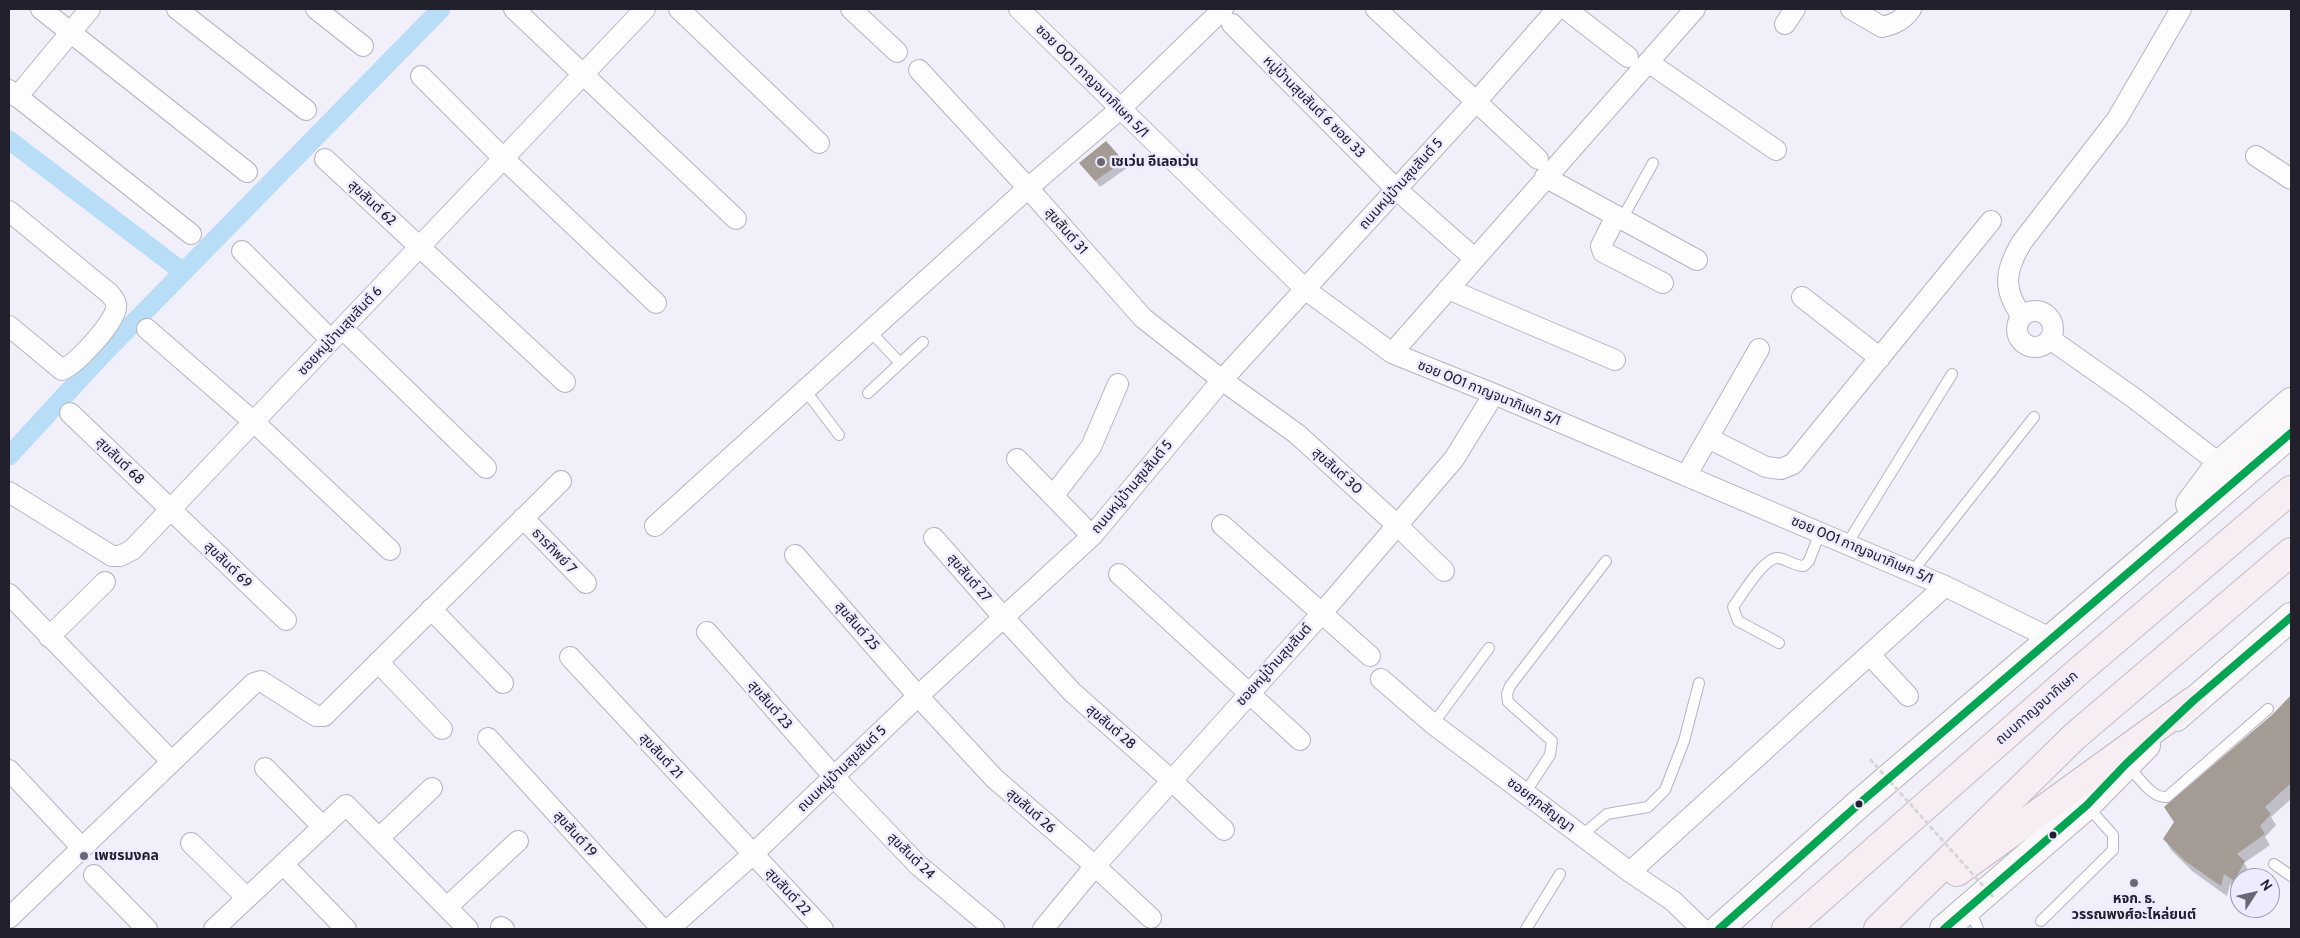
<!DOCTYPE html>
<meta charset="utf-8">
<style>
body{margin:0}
#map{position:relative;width:2300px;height:938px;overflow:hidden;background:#f1effa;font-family:Cabin,sans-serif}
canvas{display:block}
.frame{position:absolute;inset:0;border:10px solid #23202d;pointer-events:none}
.north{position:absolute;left:2230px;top:868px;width:50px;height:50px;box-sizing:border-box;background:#eeeaff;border:1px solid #9d99ab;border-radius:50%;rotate:55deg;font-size:14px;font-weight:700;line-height:20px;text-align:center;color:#23202d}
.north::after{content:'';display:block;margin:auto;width:18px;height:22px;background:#6b6875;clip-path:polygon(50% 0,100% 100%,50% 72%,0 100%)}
</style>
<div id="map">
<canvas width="2300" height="938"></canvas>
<div class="frame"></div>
<div class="north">N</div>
</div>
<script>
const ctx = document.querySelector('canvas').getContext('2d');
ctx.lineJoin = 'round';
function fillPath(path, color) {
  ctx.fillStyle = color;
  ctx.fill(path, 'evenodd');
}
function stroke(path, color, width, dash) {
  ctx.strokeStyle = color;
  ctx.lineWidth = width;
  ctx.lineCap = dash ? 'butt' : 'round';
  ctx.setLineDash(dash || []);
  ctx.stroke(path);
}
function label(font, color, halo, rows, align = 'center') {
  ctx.font = font + ' Cabin,"Noto Sans Thai",sans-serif';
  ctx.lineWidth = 5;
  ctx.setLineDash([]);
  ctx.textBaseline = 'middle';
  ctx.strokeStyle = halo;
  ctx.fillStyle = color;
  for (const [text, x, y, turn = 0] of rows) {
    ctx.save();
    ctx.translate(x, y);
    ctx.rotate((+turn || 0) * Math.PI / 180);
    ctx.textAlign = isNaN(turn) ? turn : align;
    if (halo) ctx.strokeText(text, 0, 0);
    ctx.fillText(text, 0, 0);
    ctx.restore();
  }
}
const shadow = new Path2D(`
 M1123 161 1127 168 1100 187 1081 163Z
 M2288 700 2291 703V799L2271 817 2276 825 2265 837 2270 845 2244 863 2250 873 2247 878H2240V891L2230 884 2227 896 2192 871 2171 850 2165 839Z`);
const canal = new Path2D(`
 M9 140 183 272
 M9 456 102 355 441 9`);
const building = new Path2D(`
 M1106 141 1124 161 1095 181 1079 163Z
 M2291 695V783L2265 807 2271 814 2260 826 2265 834 2237 854 2245 861 2234 881 2224 874 2221 886 2185 861 2163 839 2174 822 2164 807 2273 714Z`);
const service = new Path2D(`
 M1622 219 1653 163
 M870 331 900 363
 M805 390 839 435
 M868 393 923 342
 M1847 544 1952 374
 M1912 572 2034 417
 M1779 643 1738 621 1733 607C1741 596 1764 557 1778 558 1787 559 1794 566 1804 566L1809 561 1820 532
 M1433 724 1489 648
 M2128 766C2138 776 2152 799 2167 797L2268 709
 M1525 793 1550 755 1552 741 1508 702 1507 694 1510 686 1606 561
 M1581 836 1607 814 1648 807 1665 790 1684 741 1699 683
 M2274 864 2291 876
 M1970 909 1978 929
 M2041 921 2113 850V835L2088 807
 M1526 929 1560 874`);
const minor = new Path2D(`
 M41 9 247 172
 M177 9 306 110
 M316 9 363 46
 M514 9 736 219
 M679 9 819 143
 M851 9 897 52
 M1019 9 1306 290 1392 353 1494 394 1945 586 2050 638
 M1376 9 1538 159
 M1566 9 1628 57
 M1851 9 1882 27C1895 24 1903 20 1911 9
 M1232 24 1396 189 1474 258
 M1785 24 1795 9
 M1648 62 1776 150
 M919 70 1028 188 1143 318 1222 380 1297 434 1398 526 1444 571
 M421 76 503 158 656 303
 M9 90 191 234
 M17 97 90 9
 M2256 156 2291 179
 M325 159 565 382
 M1545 177 1697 260
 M9 211 110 294C113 298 117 302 116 308 114 324 76 364 62 370L9 326
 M1616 216 1601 246 1603 252 1663 283
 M242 251 331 340
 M1448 289 1615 360
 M1802 297 1880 358
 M2017 329a18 18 0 1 1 36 0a18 18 0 1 1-36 0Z
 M2022 316C2002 289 2005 270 2022 242L2117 119 2181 9
 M147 329 255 423 390 550
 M343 329 486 468
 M2050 339 2134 398 2220 464
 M1392 353 1695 9
 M70 413 286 620
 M1708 438 1766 467 1781 469 1793 464 1991 221
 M1017 459 1092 536
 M1686 476 1759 349
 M9 492 112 556H120L132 550 645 9
 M1053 496 1091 447 1118 384
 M523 518 586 583
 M1222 525 1370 656
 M655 526 1028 188 1120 109 1223 9
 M934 538 1004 618 1072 692 1171 780 1224 830
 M795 555 918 696 994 778 1095 866 1151 918
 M1119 574 1300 740
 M9 594 171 761
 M431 609 503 683
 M707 632 834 777 918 865 994 929
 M49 637 105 582
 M1870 655 1908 696
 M570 657 823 929
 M378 662 442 729
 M1381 679 1433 724 1630 872 1673 901 1702 929
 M488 738 662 929
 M265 768 323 827
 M9 770 82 848
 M379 838 432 788
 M191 843 247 898
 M283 864 346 929
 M1630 872 1945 586
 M94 875 147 929
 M447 907 518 841
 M9 918 254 683 261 681 316 716H324L561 481
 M501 927 504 929
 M214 929 346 805 468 929
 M669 929 752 855 918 696 1092 536 1222 380 1475 103 1557 9
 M1043 929 1095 866 1322 613 1454 459 1494 394`);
const secondary = new Path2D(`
 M2190 504 2220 464 2291 402
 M2176 717 2291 617
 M1719 929 1860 803 2291 433
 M1944 929 2087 805 2146 745`);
const trunk = new Path2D(`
 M1957 872 2193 701
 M1786 929 2080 670 2291 490
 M1878 929 2075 736 2291 552`);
const pathBridge = new Path2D(`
 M1870 759 1994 898`);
const bus1 = new Path2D(`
 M1719 929 1860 803 2291 433
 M1944 929 2087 805 2126 764 2193 701 2291 617`);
const markers = [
 [1101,162,5,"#6b6875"],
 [1859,804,4.5,"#23202d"],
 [2053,835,4.5,"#23202d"],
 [84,856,5,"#6b6875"],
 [2134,883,5,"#6b6875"]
];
const streetNames = [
 ["ซอย 001 กาญจนาภิเษก 5/1",1092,81,45],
 ["หมู่บ้านสุขสันต์ 6 ซอย 33",1314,107,45],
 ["ถนนหมู่บ้านสุขสันต์ 5",1401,184,-48],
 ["สุขสันต์ 62",372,203,43],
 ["สุขสันต์ 31",1066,231,49],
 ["ซอยหมู่บ้านสุขสันต์ 6",340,331,-47],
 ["ซอย 001 กาญจนาภิเษก 5/1",1489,393,22],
 ["สุขสันต์ 68",120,461,44],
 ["สุขสันต์ 30",1337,471,42],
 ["ถนนหมู่บ้านสุขสันต์ 5",1132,487,-50],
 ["ซอย 001 กาญจนาภิเษก 5/1",1862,550,23],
 ["ธารทิพย์ 7",554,551,46],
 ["สุขสันต์ 69",228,565,44],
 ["สุขสันต์ 27",969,578,49],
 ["สุขสันต์ 25",857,626,49],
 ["ซอยหมู่บ้านสุขสันต์",1274,665,-48],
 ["สุขสันต์ 23",770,705,49],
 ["ถนนกาญจนาภิเษก",2037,708,-41],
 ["สุขสันต์ 28",1111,727,41],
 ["สุขสันต์ 21",661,756,47],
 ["ถนนหมู่บ้านสุขสันต์ 5",842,769,-44],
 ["ซอยศุภสัญญา",1541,805,37],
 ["สุขสันต์ 26",1031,811,41],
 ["สุขสันต์ 19",575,834,48],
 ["สุขสันต์ 24",911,856,44],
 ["สุขสันต์ 22",788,892,47]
];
const poiNames = [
 ["เซเว่น อีเลอเว่น",1111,162],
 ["เพชรมงคล",94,856],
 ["หจก. ธ.",2134,899,"center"],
 ["วรรณพงศ์อะไหล่ยนต์",2134,915,"center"]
];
fillPath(shadow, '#0003');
stroke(canal, '#b8ddf6', 19);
fillPath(building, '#a59b95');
stroke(service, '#b6b4bf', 12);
stroke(minor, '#b6b4bf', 22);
stroke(secondary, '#b6b4bf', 30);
stroke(trunk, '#c4bbc2', 30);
stroke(service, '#fdfdfe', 10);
stroke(minor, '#fdfdfe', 20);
stroke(secondary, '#faf8f9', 28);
stroke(trunk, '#f6eef2', 28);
stroke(pathBridge, '#d6d6d9', 3, [5, 2.5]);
stroke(bus1, '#00a651', 8);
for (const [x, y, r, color] of markers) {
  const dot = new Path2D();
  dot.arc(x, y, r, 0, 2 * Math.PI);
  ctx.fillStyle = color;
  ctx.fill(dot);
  stroke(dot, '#eeeaff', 2);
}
label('14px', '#23202d', '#eeeaff', streetNames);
label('bold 14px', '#23202d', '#eeeaff', poiNames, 'left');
</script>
